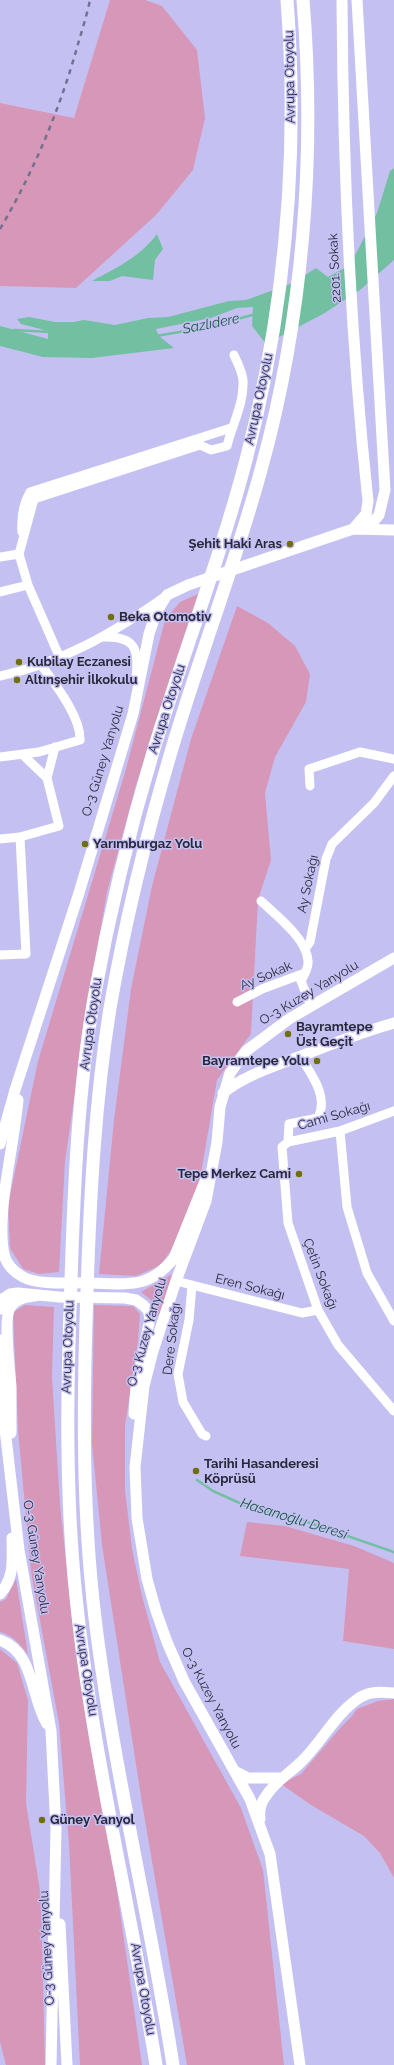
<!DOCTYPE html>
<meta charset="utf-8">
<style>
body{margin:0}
canvas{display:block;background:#c4c1f2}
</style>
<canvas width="394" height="2065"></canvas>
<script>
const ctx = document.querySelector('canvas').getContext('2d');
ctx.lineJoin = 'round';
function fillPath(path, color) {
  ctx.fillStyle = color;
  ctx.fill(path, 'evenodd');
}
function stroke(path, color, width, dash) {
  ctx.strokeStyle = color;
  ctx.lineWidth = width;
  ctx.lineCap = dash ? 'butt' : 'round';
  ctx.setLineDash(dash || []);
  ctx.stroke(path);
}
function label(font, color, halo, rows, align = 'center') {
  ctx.font = font + ' Raleway,sans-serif';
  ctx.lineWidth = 3;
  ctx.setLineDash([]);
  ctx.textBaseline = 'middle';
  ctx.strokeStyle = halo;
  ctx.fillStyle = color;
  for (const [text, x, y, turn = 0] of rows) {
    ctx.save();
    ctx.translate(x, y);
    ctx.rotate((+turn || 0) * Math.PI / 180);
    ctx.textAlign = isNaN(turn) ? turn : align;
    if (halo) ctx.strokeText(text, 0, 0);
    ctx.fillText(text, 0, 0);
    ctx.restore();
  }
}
const green = new Path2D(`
 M110 0H145L162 6 197 50 205 118 193 170 156 215 76 288 0 286V103L74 118Z
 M198 594 136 785 107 892 91 985 65 1161 59 1272 39 1274 23 1269 10 1248 8 1205 38 1061 126 769 165 620 180 602Z
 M237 606 268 623 295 646 310 674 306 702 275 757 265 793 271 860 258 900 251 1034 217 1080 198 1191 177 1241 161 1265 136 1276 99 1274 114 1120 131 989 152 886 191 739Z
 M172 1274 159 1318 157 1305 141 1292Z
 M25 1305 54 1307 52 1377 60 1504 76 1655 109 1835 142 2065H80L69 1844 59 1723 31 1572 18 1430 13 1312Z
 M94 1305 133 1306 140 1314 138 1341 125 1426V1490L132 1549 142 1596 160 1662 241 1808 263 1870 284 2065H187L142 1803 102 1545 92 1443Z
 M247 1522 285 1526 354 1546 394 1563V1649L343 1641 349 1569 240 1556Z
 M16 1579 28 1654C21 1646 12 1634 0 1632V1602L6 1599Z
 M0 1649 17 1663 28 1700 26 1803 41 1897 45 2065H6L0 2042Z
 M394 1699V1878L380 1853 364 1836 311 1805 281 1784 301 1774 341 1727 352 1716 357 1709 378 1701Z`);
const water = new Path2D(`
 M394 168V260L360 290 323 314 266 344 252 326 253 307 237 308 211 318 156 329 159 336 174 348 92 358 43 357 0 346V326L48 339V331L21 324 17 319 29 317 55 322H74L84 320 115 325 148 318 168 317 229 301 246 300 293 283 316 268 328 277 350 265 377 213 390 171Z
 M157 234 163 249 155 260 153 280 122 276 110 281H92C116 268 140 257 157 234Z`);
const stream = new Path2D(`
 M14 330 51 332
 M156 336 203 328 256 314
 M197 1480 213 1491 253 1509 287 1515 394 1552`);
const minor = new Path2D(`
 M22 532C21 518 23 504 30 492L231 428
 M0 557 19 554
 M0 592 28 585
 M104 637C136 636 139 650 136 678
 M60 658 28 585 19 554 34 499 200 445 211 450 227 446C232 425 244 404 243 381 243 373 237 362 234 355
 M0 676C62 663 115 632 166 596
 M0 757 39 752 80 740C81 717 55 684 42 666
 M47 778 55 747
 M310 786 309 769 360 752 394 759
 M0 839 20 837 59 826 47 778 23 755
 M261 901C276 915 307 939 308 961 309 968 304 975 301 981L311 1006
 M305 949 310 942 326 859 332 844 374 803 394 776
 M0 955 26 954 20 837
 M237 1002 262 989 305 973
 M394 1111 340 1131 288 1142 282 1147 288 1223 318 1310 338 1345 394 1411
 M340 1131 347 1207 367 1273 394 1321
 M288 1142 289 1124 318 1118C329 1096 311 1074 300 1056
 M176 1281 302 1313 318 1310
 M192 1285 189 1320 178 1374 183 1402 202 1434 206 1436`);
const major = new Path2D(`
 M342 0C343 167 350 334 368 501L366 514 353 529
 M357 0 385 490 379 515 368 528
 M223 1093C245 1075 273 1067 298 1057 330 1045 361 1032 394 1023
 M18 1100C15 1132 8 1164 4 1197 2 1215 0 1236 4 1254 6 1264 14 1272 23 1277 40 1286 73 1282 92 1283 129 1284 149 1289 174 1258L205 1181
 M0 1144 15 1090 78 896 133 714 149 634 156 613 167 595 188 585 353 529 394 530
 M0 1309 4 1298 10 1294 18 1293 59 1297 125 1298 136 1300 143 1305 148 1310 150 1318 136 1387 134 1414
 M0 1340 3 1389
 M0 1386 19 1550 51 1731 56 1829 51 2065
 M11 1433C11 1418 11 1402 11 1387 10 1371 3 1319 10 1308 17 1297 29 1297 40 1295
 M0 1594C15 1577 12 1560 12 1538
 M0 1640C35 1653 30 1696 47 1724
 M236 1772 248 1778H281
 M260 1819C259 1811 261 1802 266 1796 275 1781 289 1774 301 1762 322 1742 334 1715 359 1698 370 1691 381 1692 394 1693
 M60 1924 67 2065
 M300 2065 270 1854 250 1799 184 1681 167 1642 156 1611 147 1579 137 1518 135 1467 144 1386 153 1351 176 1281 206 1201 217 1142 220 1107 230 1073 246 1051 289 1019 394 958`);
const highway = new Path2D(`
 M156 2065C131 1909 92 1754 76 1597 65 1492 67 1387 71 1281 74 1186 78 1091 94 998 109 915 129 832 153 752 183 654 220 559 246 460 285 310 299 155 287 0
 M173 2065C150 1916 113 1768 95 1618 82 1510 83 1401 87 1292 90 1197 95 1102 110 1008 125 922 146 836 171 752 199 657 235 565 261 470 303 318 316 157 303 0`);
const rail = new Path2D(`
 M0 229C34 171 60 109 78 44 82 30 87 15 90 0`);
const markers = [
 [290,544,4,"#716e0e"],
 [111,617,4,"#716e0e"],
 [19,662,4,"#716e0e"],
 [17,680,4,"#716e0e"],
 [85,844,4,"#716e0e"],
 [288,1034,4,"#716e0e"],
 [317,1061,4,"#716e0e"],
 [299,1174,4,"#716e0e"],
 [196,1471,4,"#716e0e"],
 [42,1820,4,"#716e0e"]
];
const streetNames = [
 ["Avrupa Otoyolu",290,77,-91],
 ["2201. Sokak",335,268,-93],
 ["Avrupa Otoyolu",259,399,-78],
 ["Avrupa Otoyolu",167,709,-72],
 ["O-3 Güney Yanyolu",103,761,-73],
 ["Ay Sokağı",308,884,-78],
 ["Ay Sokak",266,976,-23],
 ["O-3 Kuzey Yanyolu",309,993,-31],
 ["Avrupa Otoyolu",91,1024,-82],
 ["Cami Sokağı",334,1116,-16],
 ["Çetin Sokağı",320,1274,69],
 ["Eren Sokağı",250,1287,14],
 ["O-3 Kuzey Yanyolu",147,1332,-74],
 ["Dere Sokağı",172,1339,-83],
 ["Avrupa Otoyolu",68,1347,-88],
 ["O-3 Güney Yanyolu",36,1557,81],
 ["Avrupa Otoyolu",86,1670,81],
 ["O-3 Kuzey Yanyolu",211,1698,62],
 ["O-3 Güney Yanyolu",47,1948,-93],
 ["Avrupa Otoyolu",143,1989,80]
];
const poiNames = [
 ["Şehit Haki Aras",282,544,"right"],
 ["Beka Otomotiv",119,617],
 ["Kubilay Eczanesi",27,662],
 ["Altınşehir İlkokulu",25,680],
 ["Yarımburgaz Yolu",93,844],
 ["Bayramtepe",296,1027],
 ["Üst Geçit",296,1042],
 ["Bayramtepe Yolu",309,1061,"right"],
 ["Tepe Merkez Cami",291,1174,"right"],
 ["Tarihi Hasanderesi",204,1464],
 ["Köprüsü",204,1479],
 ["Güney Yanyol",50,1820]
];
const waterNames = [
 ["Sazlıdere",211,324,-11],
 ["Hasanoğlu Deresi",294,1519,17]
];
fillPath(green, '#d797b8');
fillPath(water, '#72bfa2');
stroke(stream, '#72bfa2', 2.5);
stroke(minor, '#fff', 9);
stroke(major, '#fff', 11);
stroke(highway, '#fff', 13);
stroke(rail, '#737092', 2.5, [5, 5]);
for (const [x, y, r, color] of markers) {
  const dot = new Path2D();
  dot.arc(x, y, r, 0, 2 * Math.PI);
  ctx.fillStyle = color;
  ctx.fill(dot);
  stroke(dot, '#c4c1f2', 1.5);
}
label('13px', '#29273a', '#c4c1f2', streetNames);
label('bold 13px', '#29273a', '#c4c1f2', poiNames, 'left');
label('italic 14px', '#185642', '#c4c1f2', waterNames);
</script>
